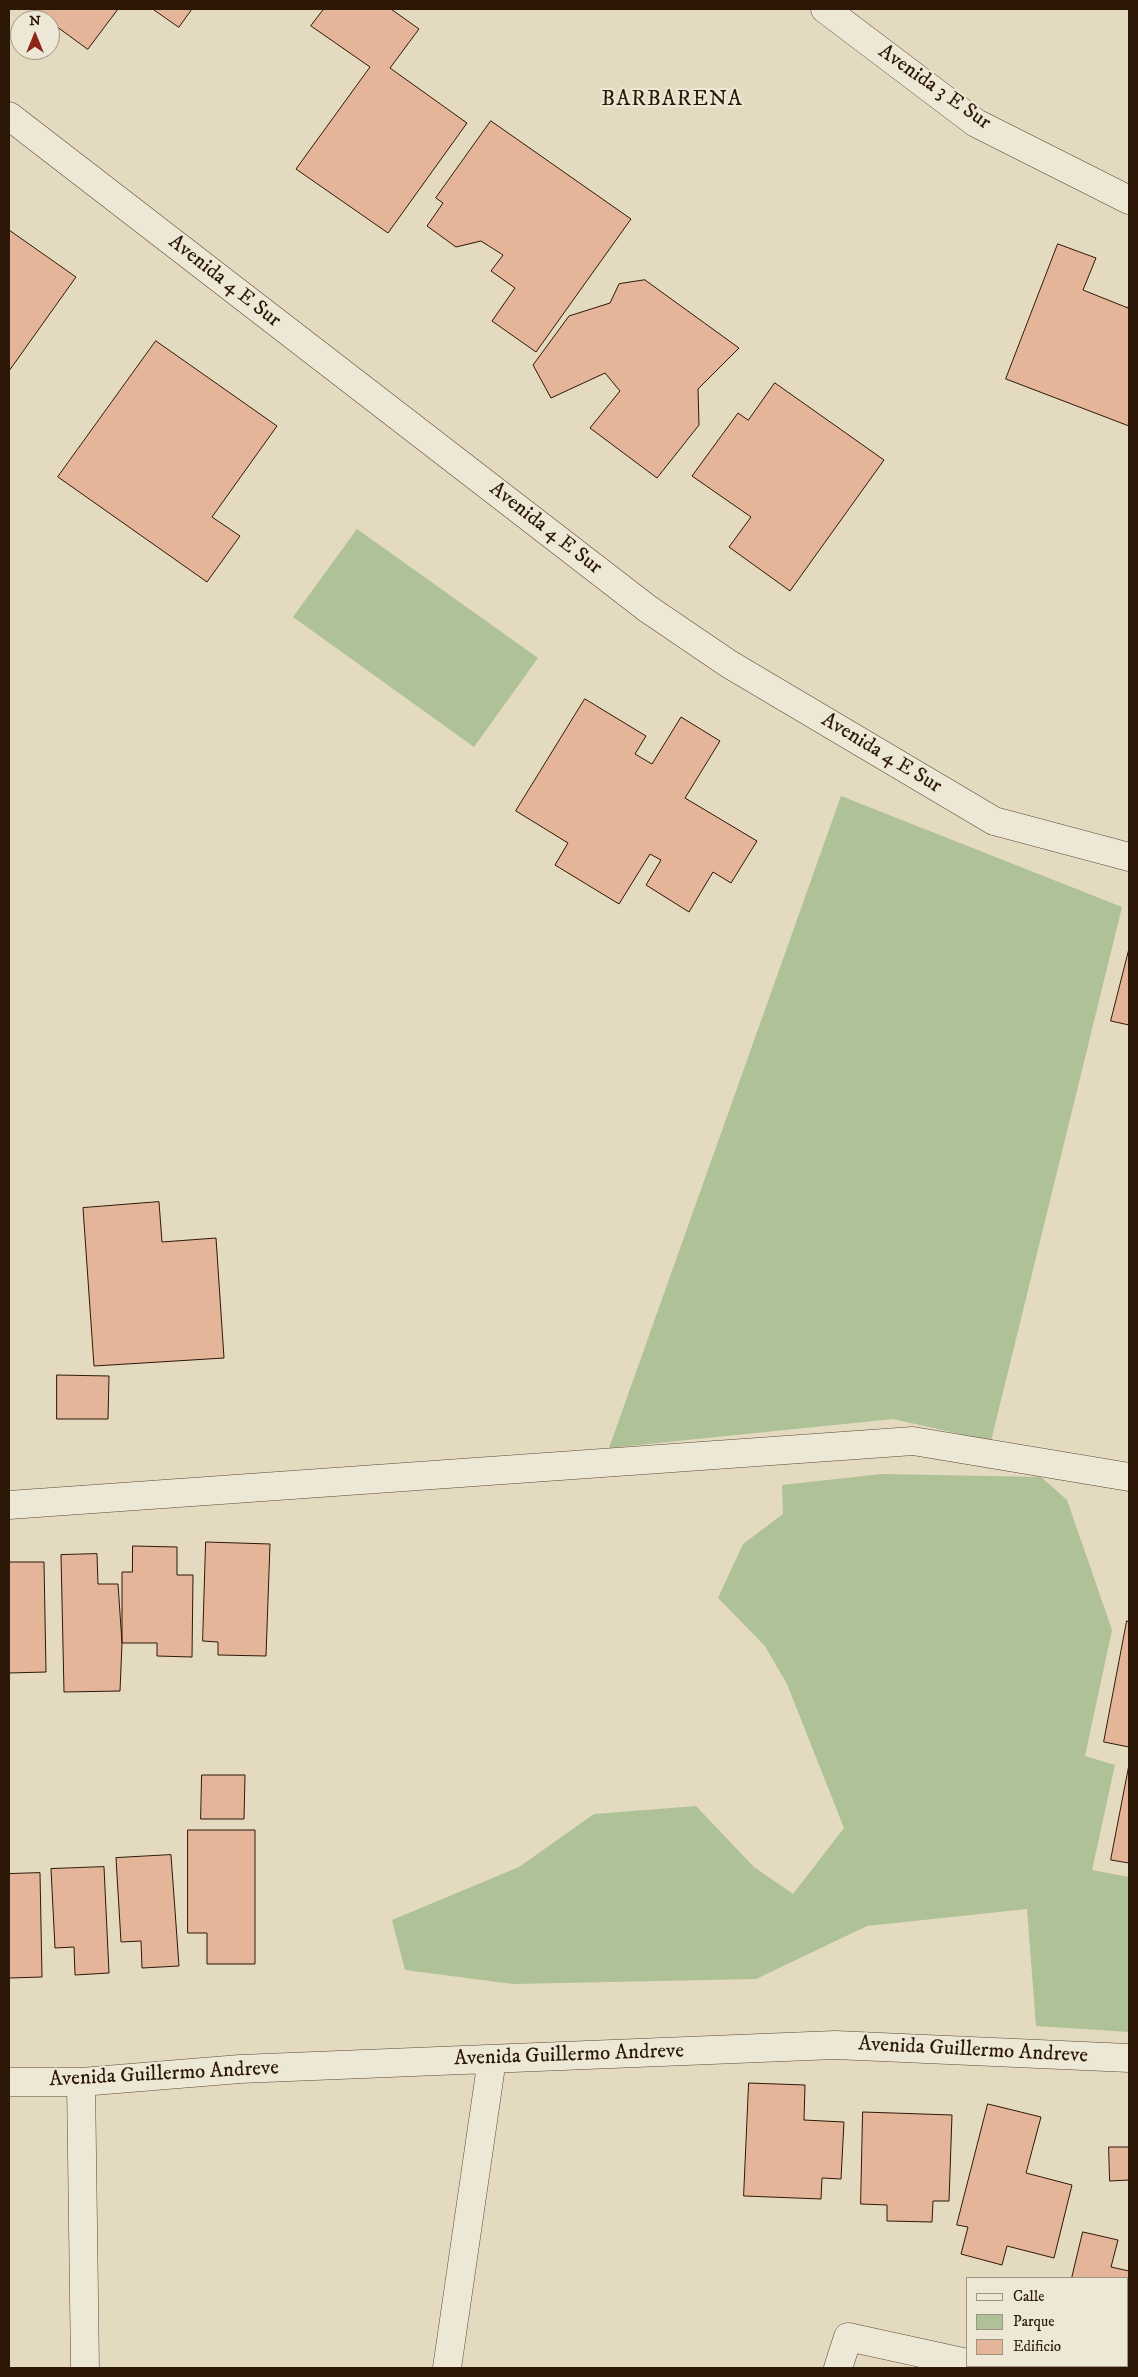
<!DOCTYPE html>
<style>
body{margin:0}
#map{position:relative;width:1138px;height:2377px;overflow:hidden;background:#e4dabf;font-family:"IM FELL DW Pica",serif}
canvas{display:block}
.frame{position:absolute;inset:0;border:10px solid #2d1808;pointer-events:none}
.legend{position:absolute;left:966px;top:2277px;width:162px;height:90px;box-sizing:border-box;background:#ede7d5;border:1px solid #a09483;margin:0;padding:6px 9px;list-style:none;font-size:15px;color:#2d1808}
.legend li{display:flex;align-items:center;gap:10px;height:25px}
.legend b{width:25px;border:1px solid #a09483}
.north{position:absolute;left:10px;top:10px;width:50px;height:50px;box-sizing:border-box;background:#ede7d5;border:1px solid #a09483;border-radius:50%;rotate:0deg;font-size:14px;font-weight:700;line-height:20px;text-align:center;color:#2d1808}
.north::after{content:'';display:block;margin:auto;width:18px;height:22px;background:#8f2418;clip-path:polygon(50% 0,100% 100%,50% 72%,0 100%)}
</style>
<div id="map">
<canvas width="1138" height="2377"></canvas>
<div class="frame"></div>
<ul class="legend">
<li><b style="height:6px;background:#ede7d5"></b>Calle</li>
<li><b style="height:14px;background:#aec197"></b>Parque</li>
<li><b style="height:14px;background:#e4b598"></b>Edificio</li>
</ul>
<div class="north">N</div>
</div>
<script>
const ctx = document.querySelector('canvas').getContext('2d');
ctx.lineJoin = 'round';
function fillPath(path, color) {
  ctx.fillStyle = color;
  ctx.fill(path, 'evenodd');
}
function stroke(path, color, width, dash) {
  ctx.strokeStyle = color;
  ctx.lineWidth = width;
  ctx.lineCap = dash ? 'butt' : 'round';
  ctx.setLineDash(dash || []);
  ctx.stroke(path);
}
function label(font, color, halo, rows, align = 'center') {
  ctx.font = font + ' "IM FELL DW Pica",serif';
  ctx.lineWidth = 4.5;
  ctx.setLineDash([]);
  ctx.textBaseline = 'middle';
  ctx.strokeStyle = halo;
  ctx.fillStyle = color;
  for (const [text, x, y, turn = 0] of rows) {
    ctx.save();
    ctx.translate(x, y);
    ctx.rotate((+turn || 0) * Math.PI / 180);
    ctx.textAlign = isNaN(turn) ? turn : align;
    if (halo) ctx.strokeText(text, 0, 0);
    ctx.fillText(text, 0, 0);
    ctx.restore();
  }
}
const green = new Path2D(`
 M357 529 538 658 474 747 293 617Z
 M841 796 1122 907 991 1441 893 1419 609 1448Z
 M882 1474 1041 1477 1067 1500 1112 1630 1085 1756 1115 1765 1092 1870 1129 1877V2032L1036 2026 1027 1909 867 1926 756 1979 513 1984 405 1970 392 1920 519 1867 594 1814 696 1806 754 1867 793 1894 844 1828 787 1684 765 1646 718 1598 743 1544 783 1514 782 1485Z`);
const building = new Path2D(`
 M33 9H118L88 49Z
 M153 9H192L179 27Z
 M324 9H391L419 29 390 68 467 123 388 233 296 169 370 67 311 26Z
 M491 121 631 219 536 352 492 321 515 288 491 271 503 255 481 241 456 247 427 226 443 203 436 198Z
 M9 230 76 277 9 371Z
 M1058 244 1096 258 1083 290 1128 308 1129 304V426L1006 379Z
 M645 280 739 348 698 389 699 425 657 478 590 428 620 391 605 373 551 398 533 365 569 316 610 303 619 284Z
 M156 341 277 426 212 517 240 536 207 582 58 477Z
 M775 383 884 460 790 591 729 547 751 517 692 476 738 413 748 420Z
 M585 699 646 736 635 754 652 764 681 717 720 741 685 798 757 841 731 883 713 872 689 912 646 885 661 860 650 854 619 904 555 865 568 843 516 811Z
 M1129 949V1025L1111 1021Z
 M159 1202 162 1242 216 1238 224 1358 94 1366 83 1208Z
 M57 1375 109 1376 108 1419H57Z
 M206 1542 270 1544 266 1656 218 1655V1642L203 1641Z
 M133 1546 177 1547V1575H193L192 1657 157 1656V1643H122V1572H132Z
 M97 1554 98 1584H118L122 1643 120 1691 64 1692 61 1555Z
 M9 1562H44L46 1672 9 1673Z
 M1127 1621 1129 1622V1747L1104 1742Z
 M1129 1765V1863L1111 1860Z
 M202 1775H245L244 1819H201Z
 M188 1830H255V1964H207V1933H188Z
 M171 1855 179 1966 142 1968 141 1941 121 1942 116 1858Z
 M104 1867 109 1973 75 1975 74 1947 55 1948 51 1869Z
 M40 1873 42 1977 9 1978V1874Z
 M749 2083 805 2085 804 2120 844 2122 841 2179 822 2178 821 2199 744 2196Z
 M988 2104 1041 2117 1026 2173 1072 2185 1054 2258 1007 2246 1002 2265 961 2254 968 2227 957 2225Z
 M863 2112 952 2115 949 2201H933L932 2222 887 2221V2205L861 2204Z
 M1109 2147H1129V2180L1110 2181Z
 M1083 2232 1118 2240 1111 2267 1129 2271V2320L1127 2319V2278H1072Z`);
const minor = new Path2D(`
 M825 9 976 123 1129 200
 M9 1505 913 1441 1129 1477
 M9 2082H81L240 2069 835 2045 1129 2058
 M81 2082 85 2368
 M447 2368 492 2059
 M838 2368 848 2337 967 2363`);
const tertiary = new Path2D(`
 M9 116 648 609 729 664 994 821 1129 857`);
const streetNames = [
 ["Avenida 3 E Sur",934,88,35],
 ["Avenida 4 E Sur",224,282,38],
 ["Avenida 4 E Sur",545,529,38],
 ["Avenida 4 E Sur",881,754,31],
 ["Avenida Guillermo Andreve",973,2051,3],
 ["Avenida Guillermo Andreve",569,2056,-2],
 ["Avenida Guillermo Andreve",164,2075,-3]
];
const neighbourhoodNames = [
 ["BARBARENA",672,100]
];
fillPath(green, '#aec197');
fillPath(building, '#e4b598');
stroke(building, '#2d1808', 1);
stroke(minor, '#5b4836', 29);
stroke(tertiary, '#5b4836', 29);
stroke(minor, '#ede7d5', 28);
stroke(tertiary, '#ede7d5', 28);
label('21px', '#2d1808', '#ede7d5', streetNames);
ctx.letterSpacing = '1px';
label('22px', '#2d1808', '#ede7d5', neighbourhoodNames);
ctx.letterSpacing = '0px';
</script>
